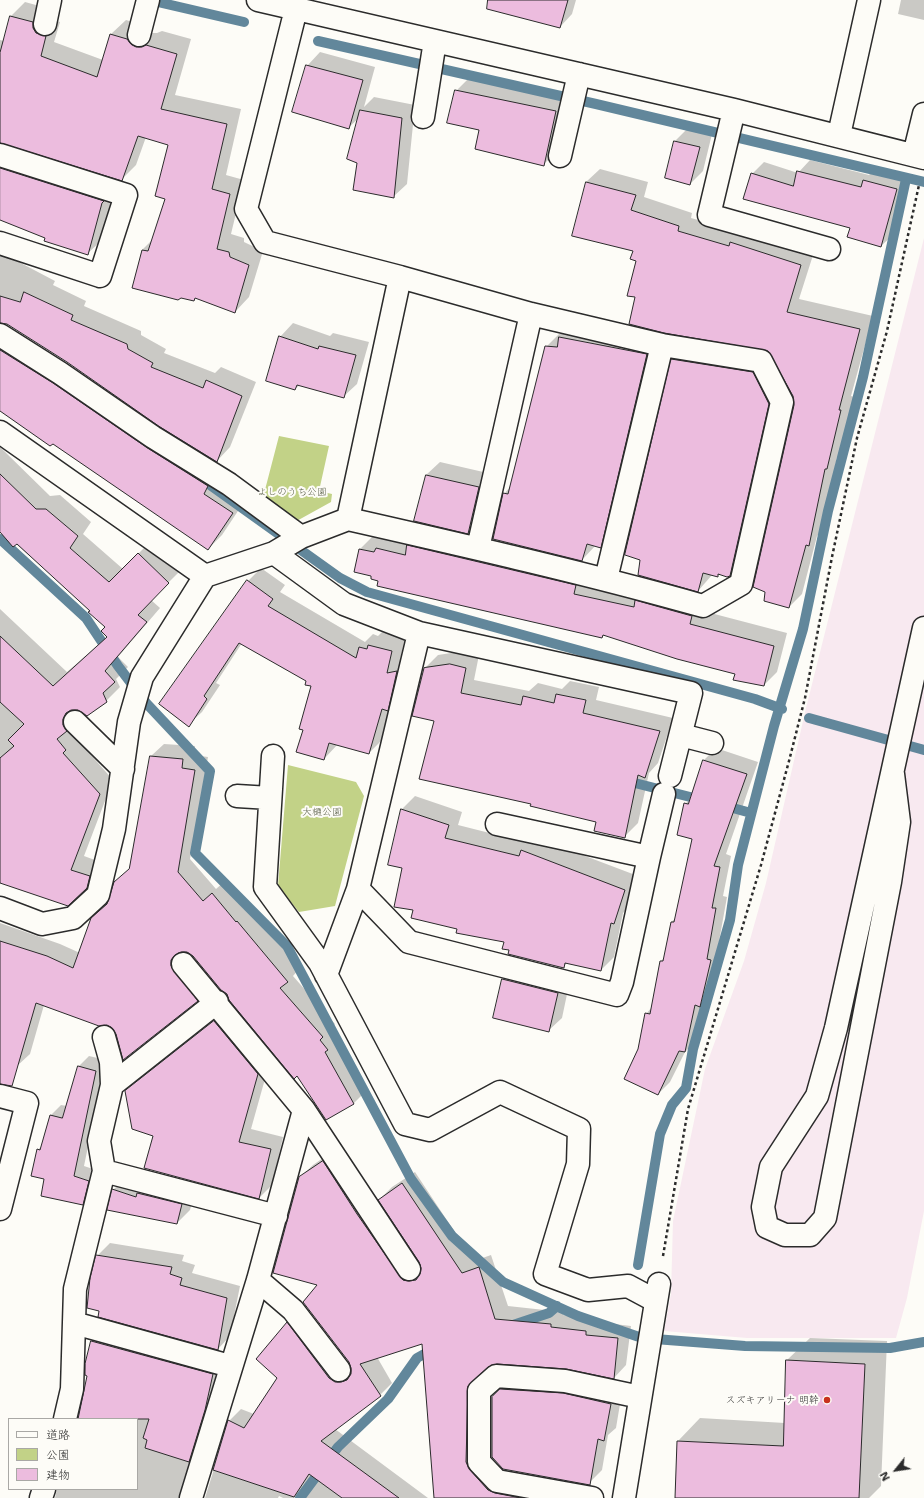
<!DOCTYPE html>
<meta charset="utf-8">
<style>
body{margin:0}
#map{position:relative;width:924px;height:1498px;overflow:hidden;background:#fdfcf7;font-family:"Shantell Sans","Klee One",sans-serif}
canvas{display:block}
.legend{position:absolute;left:8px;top:1418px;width:130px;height:72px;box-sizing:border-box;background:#fdfcf7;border:1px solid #a9a8a5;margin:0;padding:5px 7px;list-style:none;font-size:12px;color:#2b2b2b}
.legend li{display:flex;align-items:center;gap:8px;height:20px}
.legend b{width:20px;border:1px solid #a9a8a5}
.north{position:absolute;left:876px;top:1450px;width:40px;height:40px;-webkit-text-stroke:3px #fdfcf7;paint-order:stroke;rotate:240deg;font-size:11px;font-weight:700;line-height:16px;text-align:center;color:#2b2b2b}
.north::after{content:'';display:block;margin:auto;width:14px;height:18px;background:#2b2b2b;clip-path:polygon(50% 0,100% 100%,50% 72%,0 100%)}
</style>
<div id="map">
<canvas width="924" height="1498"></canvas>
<ul class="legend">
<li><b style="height:5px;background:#fdfcf7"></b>道路</li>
<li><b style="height:11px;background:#c2d287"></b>公園</li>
<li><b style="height:11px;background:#ecbcde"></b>建物</li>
</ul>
<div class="north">N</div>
</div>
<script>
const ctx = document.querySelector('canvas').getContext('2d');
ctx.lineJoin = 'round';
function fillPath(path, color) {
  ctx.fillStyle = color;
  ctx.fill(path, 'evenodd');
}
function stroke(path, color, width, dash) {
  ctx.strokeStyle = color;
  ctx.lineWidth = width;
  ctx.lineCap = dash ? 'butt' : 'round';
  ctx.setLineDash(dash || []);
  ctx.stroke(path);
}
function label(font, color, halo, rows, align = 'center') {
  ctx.font = font + ' "Shantell Sans","Klee One",sans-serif';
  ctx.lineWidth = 4;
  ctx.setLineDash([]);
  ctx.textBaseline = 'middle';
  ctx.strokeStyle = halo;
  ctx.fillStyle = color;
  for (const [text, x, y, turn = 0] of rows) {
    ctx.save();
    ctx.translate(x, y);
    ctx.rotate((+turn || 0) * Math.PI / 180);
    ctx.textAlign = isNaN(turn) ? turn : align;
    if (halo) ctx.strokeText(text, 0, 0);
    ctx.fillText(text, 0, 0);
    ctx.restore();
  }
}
const built = new Path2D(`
 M924 238V1211L907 1298 896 1338H747L664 1331 671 1294 673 1221 705 1069 744 961 766 883 806 708Z`);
const green = new Path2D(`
 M279 436 329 446 319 491 332 494 331 502 284 528 260 509Z
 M288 765 356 782 364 796 335 906 299 912 278 886Z`);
const shadow = new Path2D(`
 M528 0H576L572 14 560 27Z
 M901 0H924V20L898 14Z
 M25 2 47 8 51 19 60 22 54 42 103 60 111 34 126 20 142 25 150 33H157L162 31 191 39 175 95 241 109 226 175 244 180 231 234 244 238V242L263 251 249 297 235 312 196 297 194 300 133 288 142 250 152 240 166 198 169 144 146 137 136 165 122 179 2 142 5 149 115 189 102 240 87 254 0 219V40L4 41 11 16Z
 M320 52 375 67 364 107 374 97 415 105 407 184 393 197 358 162 359 118 348 128 307 66Z
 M468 79 568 99 555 153 543 165 481 129 456 91Z
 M688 128 712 134 703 171 690 184 675 141Z
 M810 160 869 175 875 168 908 178 893 235 881 246 851 227 752 174 764 162 798 173Z
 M600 169 648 182 644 197 692 213 691 218 814 252 799 299 873 316 851 396 854 397 840 455 837 457 822 531 817 536 802 594 789 607 794 396 769 350 636 296 637 260 635 250 586 182Z
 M0 252 55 281 53 285 86 301 84 306 141 331V335L166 349 164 353 215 373 221 367 256 382 230 447 217 461 68 362 7 324 1 322 2 326 246 499 222 535 208 549 0 407Z
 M293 323 330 336 333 333 369 342 357 384 343 397 300 385 295 389 280 337Z
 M573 324 660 341 614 533 600 547 596 545 582 560 504 494 511 486 546 347 559 334H564Z
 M686 346 766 359 782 390 743 562 729 575H712L698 591 672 360Z
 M0 447 50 496 60 495 91 522 83 534 123 569 152 540 182 569 151 600 160 608 118 657 128 667 116 679 120 687 106 701 76 709 80 717 79 735 76 738 113 780 84 856 103 863 100 873 86 888 0 877V609L67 672 108 636 106 626 91 610 0 530Z
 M440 462 492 474 481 519 468 533 415 520 426 475Z
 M373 536 703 611 787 633 777 672 764 685 736 673 605 634 602 637 379 581 372 576 360 549Z
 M261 568 285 585 280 592 365 642 373 634 378 636 382 632 405 637 400 660 410 659 382 740 369 753 338 744 324 759 304 729 312 686 307 681 242 643 216 683 220 685 202 712 188 725 248 581Z
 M464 651 479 655 474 680 529 691 538 683 562 689 570 681 599 687 596 700 673 718 658 763 649 773 638 823 625 836 597 822 532 803 436 721 425 668 438 655Z
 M164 744 195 746 194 755 208 757 190 859 216 889 225 881 249 911 251 909 300 968 293 976 335 1024 332 1027 340 1036 337 1039 366 1091 353 1104 297 1075 227 993 193 955 187 951H183V954L210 988 197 1001 117 1033 113 1027 107 1024 44 1005 30 1054 17 1066 0 1061V923L60 944 80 953 108 903 115 883 130 868 151 756Z
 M716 748 758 762 726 854 731 856 723 896 727 897 718 947 722 948 712 994 704 1001 697 1040 685 1052 670 1082 658 1094 639 1049 646 1014 652 1007 661 961 665 957 671 922 676 918 693 839 685 804 692 798 704 760Z
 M415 796 462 812 458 825 529 843 535 837 638 876 627 909 623 913 614 957 601 970 568 962 563 967 510 949 505 942 458 929 414 910 403 867 389 864 402 809Z
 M516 966 570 980 562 1018 548 1031 494 1018 503 979Z
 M227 1009 270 1061 251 1129 283 1137 272 1185 259 1198 126 1091 139 1078Z
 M89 1056 106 1060 84 1166 99 1171 93 1193 83 1203 46 1179 38 1150 43 1144 51 1115 61 1105 67 1106 79 1066Z
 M336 1149 416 1268 422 1269 420 1262 379 1200 392 1187 415 1172 474 1261 491 1255 508 1306 563 1312V1315L598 1319V1322L631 1326 626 1365 614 1378 566 1368 496 1363 487 1366 480 1373 479 1449 500 1477 591 1498H435L423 1342 377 1357 392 1383 380 1395 335 1429 428 1498H283L279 1496 278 1498H205L229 1421 241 1409 254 1414 279 1377 287 1323 300 1310 347 1369 352 1370 319 1284 300 1177 313 1165Z
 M126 1177 195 1191 190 1210 177 1223 113 1190Z
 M110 1243 184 1255 182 1261 195 1265 192 1273 240 1286 230 1336 218 1349 97 1256Z
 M108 1326 228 1359 191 1498H55L57 1489H137V1419H79L89 1376 86 1364 92 1341Z
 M810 1338 887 1341 881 1486 869 1498H676L678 1441 700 1418 785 1423 787 1360Z
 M505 1385 622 1392 616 1428 608 1435 602 1470 590 1482 492 1397Z`);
const stream = new Path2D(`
 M149 0 244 22
 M318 41 596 104 924 182
 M196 475 340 578 367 592 755 699 782 709
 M0 539 86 618 118 666 147 704 210 771 195 853 287 946 411 1179 452 1236 503 1282 578 1316 642 1338 745 1346 890 1348 924 1342
 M809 718 924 750
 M623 780 702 800
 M722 805 751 813
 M638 1265 660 1134 672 1105 686 1088 693 1049 730 920 738 865 774 726 803 629 828 511 863 377 906 179
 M510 1326 549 1313 557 1306
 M300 1498 338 1447 388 1399 417 1358 435 1348`);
const building = new Path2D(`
 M488 0H568L560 28 487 9Z
 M10 16 33 22V28L36 33 46 36 41 56 97 77 110 34 127 39 131 44 136 47H142L146 45 177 54 161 109 227 124 212 189 230 194 217 249 229 252 230 257 249 265 235 313 195 298 194 301 181 298 178 300 132 288 142 250 148 251 165 199 155 196 168 145 138 136 122 181 0 143V53Z
 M306 65 363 80 349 129 292 112Z
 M455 90 556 111 544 166 475 149 479 130 447 123Z
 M360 110 402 118 394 198 353 190 357 163 347 159Z
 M674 141 700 147 690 185 665 178Z
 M0 168 104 201 102 203 88 255 44 241 45 238 0 220Z
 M797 171 861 187 863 180 897 189 881 247 847 237 850 228 743 199 751 173 793 186Z
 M586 182 636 195 631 210 679 226 678 231 729 246 730 242 801 265 787 312 860 329 839 410H841L827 469H825L809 546 806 545 789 608 764 601 765 592 753 587 794 405 793 396 768 351 664 333 629 324 635 297 627 296 636 261 630 259 633 251 572 236Z
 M24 292 73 315 71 320 127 344 128 349 153 363 151 367 203 388 206 380 242 396 217 462 160 427 67 362 7 324 0 323V296L20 302Z
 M279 336 318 349 319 346 356 355 344 398 297 385 295 390 266 381Z
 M559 337 647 354 601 548 587 544 582 561 493 539 503 493 508 494 545 346 557 347Z
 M0 350 53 383 146 447 208 486 204 494 233 513 208 550 53 444 50 446 0 411Z
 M671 359 753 372 769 404 730 576 727 577 718 574V577L703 573 698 592 638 575 640 560 625 555Z
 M0 474 36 509H46L78 536 70 548 109 582 138 553 169 583 138 615 147 622 105 671 115 682 103 693 107 702 87 716 78 710H71L66 713 63 719V725L67 731 57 739 66 750 63 753 100 794 71 870 90 876 87 888 68 906 0 883V758L14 746 8 740 24 724 0 702V636L53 686 107 637 101 631 105 627 88 612 90 611 17 544 13 547 0 532Z
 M426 475 479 487 468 534 414 521Z
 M407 545 576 585 574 594 634 607 635 600 656 606 692 616 690 624 774 646 764 686 733 680 735 674 677 659 603 635 602 638 377 586 378 581 371 579V576L354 572 359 549 374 552 376 548 405 555Z
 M247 580 273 599 268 606 356 658 359 647 367 649 368 645 392 651 387 673 397 671 388 711 382 709 369 754 329 743 324 760 296 752 303 730 299 729 311 686 305 685 306 681 239 643 204 696 207 699 189 727 159 704Z
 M450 664 466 668 461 693 521 705 523 696 554 703 556 694 586 700 583 713 660 731 645 778 638 775 625 838 594 831 596 822 530 806 531 804 419 779 434 721 412 716 424 668Z
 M150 756 183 759 182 768 195 770 178 872 203 901 212 893 236 922 237 921 288 982 280 988 323 1037 320 1040 328 1050 325 1052 354 1104 326 1120 297 1076 294 1079 229 1000 227 994 221 990 193 956 187 952H181L175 955 171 960V966L198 1001 123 1060 116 1034 112 1028 107 1025 99 1026 36 1003 12 1086 0 1084V941L47 956 73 968 91 918 107 904 114 882 129 869Z
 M703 760 747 774 714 866 720 867 712 908H716L707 959 711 960 700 1007 695 1005 685 1052 679 1051 658 1095 624 1079 638 1049 645 1013 650 1014 660 961H663L671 922H674L692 839 677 835 684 803 688 804Z
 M401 809 449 825 445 838 519 856 521 850 625 890 614 924 611 923 601 971 565 963 564 968 508 954 509 950 502 949 504 942 456 933 457 929 411 918 413 910 394 907 402 868 388 865Z
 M502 979 558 993 549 1032 493 1018Z
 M214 1021 258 1074 239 1142 271 1149 259 1199 144 1168 153 1136 132 1129 125 1091Z
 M78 1066 96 1071 74 1176 89 1181 83 1205 41 1196 44 1179 31 1176 37 1149 40 1150 50 1115 62 1118Z
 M323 1161 357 1214 403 1280 409 1281 416 1280 420 1274 421 1268 419 1262 378 1200 402 1183 462 1273 479 1267 495 1319 551 1324V1327L586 1331V1335L618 1338 614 1379 566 1369 497 1364 488 1367 468 1386 466 1462 470 1470 488 1490 495 1493 521 1498H434L422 1344 360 1364 381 1396 321 1441 399 1498H342L309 1474 294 1497 213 1470 228 1420 244 1428 277 1378 256 1359 287 1322 329 1378 335 1382H341L347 1380 351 1374V1368L349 1362 303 1302 317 1285 273 1273 299 1177Z
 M112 1189 136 1197 137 1193 182 1204 177 1224 107 1210Z
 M96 1255 172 1267 170 1274 182 1278 180 1285 227 1298 218 1350 98 1317 99 1311 87 1308 90 1278Z
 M91 1341 213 1374 205 1410 189 1462 145 1448 147 1440 143 1438 149 1419H78L87 1376 85 1375V1364Z
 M786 1360 865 1364 859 1498H675L677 1441 783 1446Z
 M500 1389 563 1393 611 1404 604 1441 598 1439 590 1485 503 1469 492 1457V1397Z`);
const path = new Path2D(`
 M663 1256 688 1109 761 865 789 761 805 698 832 557 857 438 887 331 919 185`);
const minor = new Path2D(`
 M258 0 734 110 924 158
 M45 24 50 0
 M139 35 148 0
 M734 110 709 215 829 249
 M423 117 435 41
 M839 135 869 0
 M0 155 126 195 100 276 0 243
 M914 155 924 114
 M560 156 579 74
 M0 335 60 373 153 437 229 484 301 537
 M0 432 205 576
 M348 519C467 546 586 573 703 606L741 584 782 402 761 361 662 345 531 314 400 277
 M478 548 531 314
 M274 553 344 604 419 633 691 693 670 776
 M606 579 662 345
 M419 633 358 889 409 942 617 995 622 982 649 857 664 794
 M75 722 123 769
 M681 735 712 743
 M273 756 265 887 320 963 405 1124 430 1130 500 1092 579 1129 578 1164 545 1274 588 1290 628 1286 656 1301
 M893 774 899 822 890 882 825 1218 810 1235H785L767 1227 763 1207 771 1167 817 1096 836 1028 924 628
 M237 796 270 798
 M497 824 649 857
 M0 908 42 924 73 918 98 895 114 829 129 722 142 677 205 576 274 553 301 537 348 519 400 277 265 242 246 209 296 9
 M183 964 304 1110 409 1269
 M326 975 358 889
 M104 1037 111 1062 112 1085
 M0 1096 27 1103 0 1209
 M104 1171 276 1216
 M258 1280 293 1310 339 1370
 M74 1323 230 1366
 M65 1419 72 1389 75 1289 104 1171 99 1141 112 1085 217 1002
 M41 1498 44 1489
 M191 1498 258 1280 304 1110
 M592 1498 497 1481 479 1462V1391L496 1376 565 1381 640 1397
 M624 1498 659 1284`);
const markers = [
 [827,1400,4,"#c8321e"]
];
const parkNames = [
 ["よしのうち公園",292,492],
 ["大樋公園",322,812]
];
const poiNames = [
 ["スズキアリーナ 明幹",819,1400]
];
fillPath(built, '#f8e9f0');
fillPath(green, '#c2d287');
fillPath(shadow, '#0003');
stroke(stream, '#62879b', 10);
fillPath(building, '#ecbcde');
stroke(building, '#2b2b2b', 1);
stroke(minor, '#2b2b2b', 25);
stroke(path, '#2b2b2b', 2.5, [3, 3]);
stroke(minor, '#fdfcf7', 22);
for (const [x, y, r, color] of markers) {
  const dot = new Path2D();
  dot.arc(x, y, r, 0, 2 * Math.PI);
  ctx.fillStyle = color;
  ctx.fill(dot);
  stroke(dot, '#fdfcf7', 1.5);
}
label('10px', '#585d47', '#fdfcf7', parkNames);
label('10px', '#2b2b2b', '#fdfcf7', poiNames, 'right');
</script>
